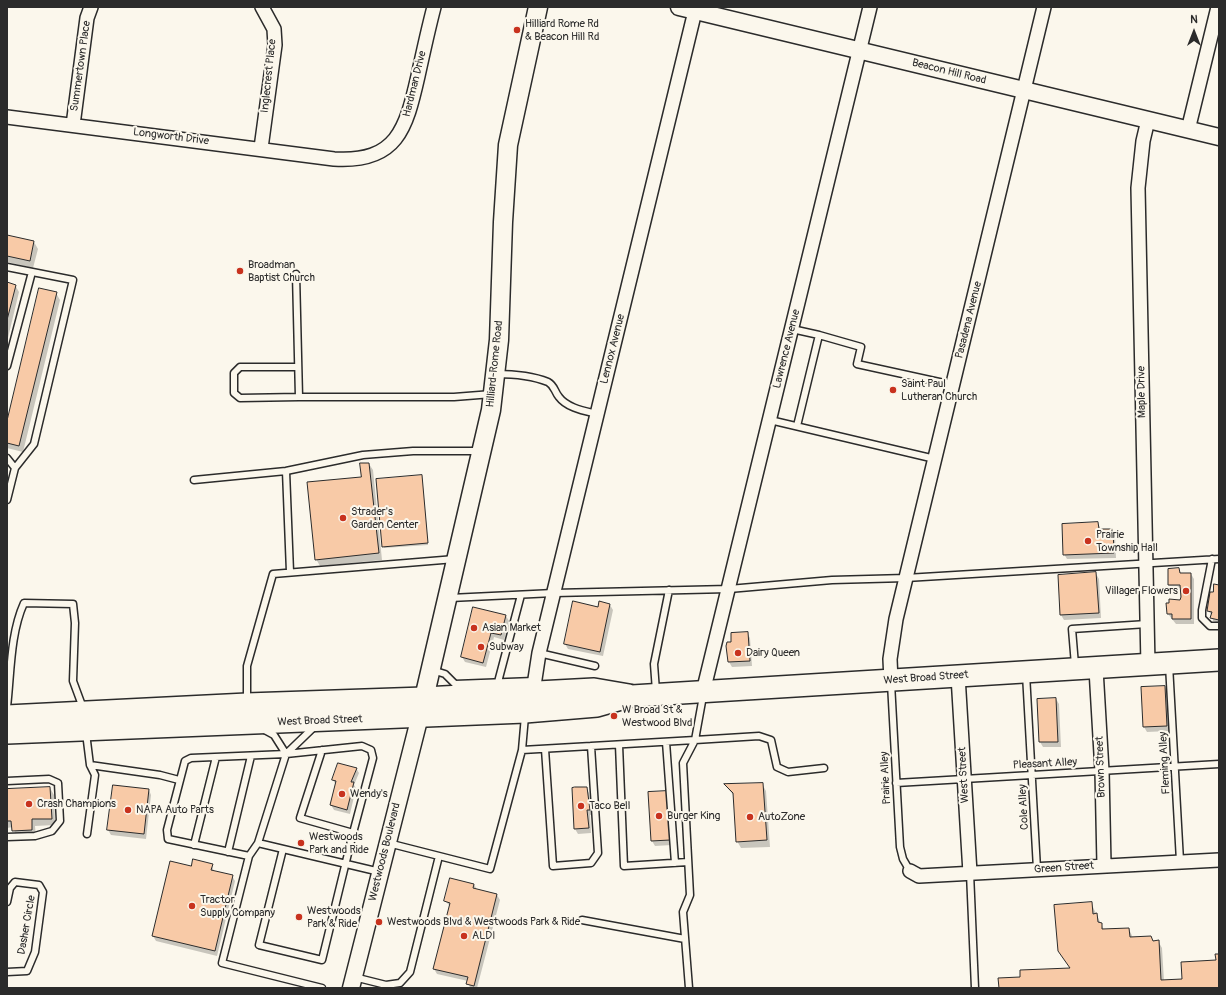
<!DOCTYPE html>
<style>
body{margin:0}
#map{position:relative;width:1226px;height:995px;overflow:hidden;background:#fbf7ec;font-family:Pangolin,sans-serif}
canvas{display:block}
.frame{position:absolute;inset:0;border:8px solid #2b2b2b;pointer-events:none}
.north{position:absolute;left:1174px;top:12px;width:40px;height:40px;-webkit-text-stroke:3px #fbf7ec;paint-order:stroke;rotate:0deg;font-size:11px;font-weight:700;line-height:16px;text-align:center;color:#2b2b2b}
.north::after{content:'';display:block;margin:auto;width:14px;height:18px;background:#2b2b2b;clip-path:polygon(50% 0,100% 100%,50% 72%,0 100%)}
</style>
<div id="map">
<canvas width="1226" height="995"></canvas>
<div class="frame"></div>
<div class="north">N</div>
</div>
<script>
const ctx = document.querySelector('canvas').getContext('2d');
ctx.lineJoin = 'round';
function fillPath(path, color) {
  ctx.fillStyle = color;
  ctx.fill(path, 'evenodd');
}
function stroke(path, color, width, dash) {
  ctx.strokeStyle = color;
  ctx.lineWidth = width;
  ctx.lineCap = dash ? 'butt' : 'round';
  ctx.setLineDash(dash || []);
  ctx.stroke(path);
}
function label(font, color, halo, rows, align = 'center') {
  ctx.font = font + ' Pangolin,sans-serif';
  ctx.lineWidth = 4;
  ctx.setLineDash([]);
  ctx.textBaseline = 'middle';
  ctx.strokeStyle = halo;
  ctx.fillStyle = color;
  for (const [text, x, y, turn = 0] of rows) {
    ctx.save();
    ctx.translate(x, y);
    ctx.rotate((+turn || 0) * Math.PI / 180);
    ctx.textAlign = isNaN(turn) ? turn : align;
    if (halo) ctx.strokeText(text, 0, 0);
    ctx.fillText(text, 0, 0);
    ctx.restore();
  }
}
const shadow = new Path2D(`
 M7 236 34 242 38 249 33 268 7 262Z
 M7 284 15 285 19 292 7 342Z
 M56 293 60 300 23 452 7 448V425Z
 M369 464 373 470 382 560 320 566 316 559Z
 M422 476 428 545 384 548 377 480Z
 M1098 523 1101 530H1112L1115 535 1116 558 1067 559 1064 554Z
 M1179 569 1181 574H1191L1194 579V624H1176L1168 614 1167 604 1180 601 1181 590H1172L1169 585Z
 M1096 574 1099 579 1101 618 1064 620 1061 615 1059 576Z
 M1219 586V623L1213 621 1212 615 1208 611 1214 592Z
 M610 605 613 610 603 656 568 649 565 644 598 608Z
 M474 608 506 616 509 621 504 640 494 637 486 667 465 662 462 657Z
 M747 633 750 638 752 666 732 667 729 662 727 646Z
 M1165 687 1168 692 1169 731 1147 732 1144 727 1142 688Z
 M1056 699 1059 704 1061 747H1043L1040 742 1038 700Z
 M356 768 359 773 354 785 356 788 350 814 334 810 331 805 336 785 333 780Z
 M762 784 766 791 770 847 741 848 737 841 734 796 725 785Z
 M50 788 54 795 55 825 35 826 36 837 17 838 13 827 7 828V790Z
 M586 788 589 793 592 815H590L591 833 578 834 575 829 573 789Z
 M149 790 151 795 146 839 111 835 108 830Z
 M667 792 672 845 655 846 652 841Z
 M212 865 214 872 232 876 235 881 217 956 156 941 153 936 192 867Z
 M474 884 477 890 497 895 500 900 477 988H470L468 981 437 974 434 969 450 906 445 901Z
 M1091 903 1104 930 1129 929 1133 938 1158 941 1162 948 1164 981 1183 980 1217 961 1219 955V988H1000L1021 978 1071 969Z`);
const building = new Path2D(`
 M7 235 34 241 30 261 7 256Z
 M7 282 16 285 7 320Z
 M39 288 57 292 19 446 7 443V421Z
 M360 463H369L379 553 315 560 307 482 361 477Z
 M422 475 428 543 382 547 376 479Z
 M1098 522 1099 529H1113L1114 553 1063 555 1062 524Z
 M1179 568 1180 573H1191V619H1172V614H1167L1166 603H1169V599L1180 600 1181 597 1180 585H1168V569Z
 M1096 572 1099 613 1060 615 1058 575Z
 M1214 584 1219 585V620L1210 618 1212 612 1207 611 1210 592H1213Z
 M573 601 598 607 599 601 610 604 600 652 564 644Z
 M473 607 506 615 501 635 491 633 483 663 461 657Z
 M748 632 750 661 728 662 726 646 727 642H731V633Z
 M1165 686 1167 726 1143 727 1141 687Z
 M1056 698 1058 742H1039L1037 699Z
 M338 763 357 768 351 782H354L347 810 330 805 336 781 332 780Z
 M763 783 767 840 736 842 733 793 724 784Z
 M113 785 149 789 144 834 107 830Z
 M50 787 52 819H32V830L12 831 11 821H7V789Z
 M575 787H587L590 810H587L589 828 574 829 572 788Z
 M667 791 670 840 651 841 648 792Z
 M193 859 213 864 211 870 233 875 215 951 152 936 170 861 191 866Z
 M450 878 474 884 473 888 497 894 474 986 466 984 468 977 433 969 450 903 444 901Z
 M1092 902 1093 914 1097 913 1098 922 1102 923V929L1129 928 1130 937 1151 936 1153 941 1159 940 1161 980 1182 979 1181 962 1216 960 1215 954H1219V988H999L998 978 1020 977V970L1070 968 1058 951 1054 905Z`);
const service = new Path2D(`
 M7 267 73 280 34 444 15 468 7 500
 M296 274 299 397H454L492 394
 M792 329 819 335 797 426
 M819 335 861 347 857 364 953 385
 M7 366 32 272
 M298 367H240L234 373V393L240 398 299 397
 M496 374C512 374 533 376 548 382 555 386 554 391 559 397 567 408 585 411 597 414
 M770 420 935 459
 M7 458 15 468
 M286 471 290 572
 M194 480 286 471 363 455 413 451H480
 M1212 559 1202 610V618L1210 626H1219
 M450 598 554 593 729 589 832 580 906 578 1219 559
 M539 653 595 666
 M1075 665 1072 629 1147 624
 M1169 665 1180 861
 M432 670 445 674 455 684 534 681
 M1026 674 1037 869
 M498 682 521 595
 M891 683 900 847 903 859 910 871
 M656 691 654 664 669 590
 M247 700V666L273 574 455 559
 M7 707C11 673 10 634 24 603L73 604 75 623 73 681 83 708
 M314 727 286 754 258 843 249 856 222 963 322 988
 M263 729 274 735 286 754
 M86 733 90 765 95 775 87 834
 M666 742 675 863
 M619 745 624 866 688 862
 M545 749 553 866 591 863 598 853 591 746
 M522 750 695 740 703 696
 M90 765 160 775 179 780
 M7 781 49 779 58 783 60 821 52 831 35 836 7 837
 M896 783 1219 764
 M258 843 380 872
 M388 843 490 869 522 750 525 716
 M194 845 216 757
 M283 849 259 945 322 960 353 833
 M228 852 251 756
 M249 856 168 839 167 830 185 761 191 758 286 754 362 746 371 750 373 758 353 833 300 818 322 750
 M970 873 975 988
 M7 902 10 888 15 882 39 885 43 892 35 952 27 971 7 972
 M582 920 685 939
 M354 977 386 985 400 983 410 972 439 856
 M689 988 683 912 690 895 683 763 695 740 759 736 771 740 777 767 788 772 824 768`);
const minor = new Path2D(`
 M7 117 334 159C397 163 406 129 418 76 423 53 428 30 434 7
 M1148 120 1143 141 1138 188 1148 665
 M73 125 87 18 91 7
 M1188 130 1218 7
 M261 148 275 45 274 29 262 7
 M1096 669 1102 771 1104 865
 M958 676 970 873
 M891 681 890 659 896 619 1044 7
 M533 692 539 653 696 7
 M703 692 870 7
 M910 871 919 876 1219 860`);
const tertiary = new Path2D(`
 M679 7 1219 137
 M351 988 420 716`);
const secondary = new Path2D(`
 M421 711 491 410 499 340 503 222 508 145 538 7`);
const primary = new Path2D(`
 M7 716 247 704 424 698 594 689 629 695
 M7 733 525 712 597 706 632 696 1219 660`);
const markers = [
 [517,30,4,"#c8321e"],
 [240,271,4,"#c8321e"],
 [893,390,4,"#c8321e"],
 [343,518,4,"#c8321e"],
 [1088,541,4,"#c8321e"],
 [1186,591,4,"#c8321e"],
 [474,628,4,"#c8321e"],
 [481,647,4,"#c8321e"],
 [738,653,4,"#c8321e"],
 [614,716,4,"#c8321e"],
 [342,794,4,"#c8321e"],
 [29,804,4,"#c8321e"],
 [581,806,4,"#c8321e"],
 [128,810,4,"#c8321e"],
 [659,816,4,"#c8321e"],
 [750,817,4,"#c8321e"],
 [301,843,4,"#c8321e"],
 [192,906,4,"#c8321e"],
 [299,917,4,"#c8321e"],
 [379,922,4,"#c8321e"],
 [464,936,4,"#c8321e"]
];
const poiNames = [
 ["Hilliard Rome Rd",525,24],
 ["& Beacon Hill Rd",525,37],
 ["Broadman",248,265],
 ["Baptist Church",248,278],
 ["Saint Paul",901,384],
 ["Lutheran Church",901,397],
 ["Strader's",351,512],
 ["Garden Center",351,525],
 ["Prairie",1096,535],
 ["Township Hall",1096,548],
 ["Villager Flowers",1178,591,"right"],
 ["Asian Market",482,628],
 ["Subway",489,647],
 ["Dairy Queen",746,653],
 ["W Broad St &",622,710],
 ["Westwood Blvd",622,723],
 ["Wendy's",350,794],
 ["Crash Champions",37,804],
 ["Taco Bell",589,806],
 ["NAPA Auto Parts",136,810],
 ["Burger King",667,816],
 ["AutoZone",758,817],
 ["Westwoods",309,837],
 ["Park and Ride",309,850],
 ["Tractor",200,900],
 ["Supply Company",200,913],
 ["Westwoods",307,911],
 ["Park & Ride",307,924],
 ["Westwoods Blvd & Westwoods Park & Ride",387,922],
 ["ALDI",472,936]
];
const streetNames = [
 ["Summertown Place",81,66,-82],
 ["Beacon Hill Road",949,72,14],
 ["Inglecrest Place",269,76,-84],
 ["Hardman Drive",415,84,-76],
 ["Longworth Drive",171,137,7],
 ["Pasadena Avenue",969,320,-76],
 ["Lennox Avenue",613,349,-76],
 ["Lawrence Avenue",787,349,-76],
 ["Hilliard-Rome Road",495,364,-84],
 ["Maple Drive",1142,392,-91],
 ["West Broad Street",926,678,-4],
 ["West Broad Street",320,721,-2],
 ["Fleming Alley",1165,763,-93],
 ["Pleasant Alley",1045,764,-3],
 ["Brown Street",1101,767,-92],
 ["West Street",964,775,-93],
 ["Prairie Alley",886,778,-93],
 ["Cole Alley",1024,807,-93],
 ["Westwoods Boulevard",385,852,-76],
 ["Green Street",1064,868,-4],
 ["Dasher Circle",27,925,-80]
];
fillPath(shadow, '#0003');
fillPath(building, '#f8caa7');
stroke(building, '#2b2b2b', 1);
stroke(service, '#2b2b2b', 9);
stroke(minor, '#2b2b2b', 16);
stroke(tertiary, '#2b2b2b', 19);
stroke(secondary, '#2b2b2b', 21);
stroke(primary, '#2b2b2b', 24);
stroke(service, '#fbf7ec', 6);
stroke(minor, '#fbf7ec', 13);
stroke(tertiary, '#fbf7ec', 16);
stroke(secondary, '#fbf7ec', 18);
stroke(primary, '#fbf7ec', 21);
for (const [x, y, r, color] of markers) {
  const dot = new Path2D();
  dot.arc(x, y, r, 0, 2 * Math.PI);
  ctx.fillStyle = color;
  ctx.fill(dot);
  stroke(dot, '#fbf7ec', 1.5);
}
label('11px', '#2b2b2b', '#fbf7ec', poiNames, 'left');
label('11px', '#2b2b2b', '#fbf7ec', streetNames);
</script>
